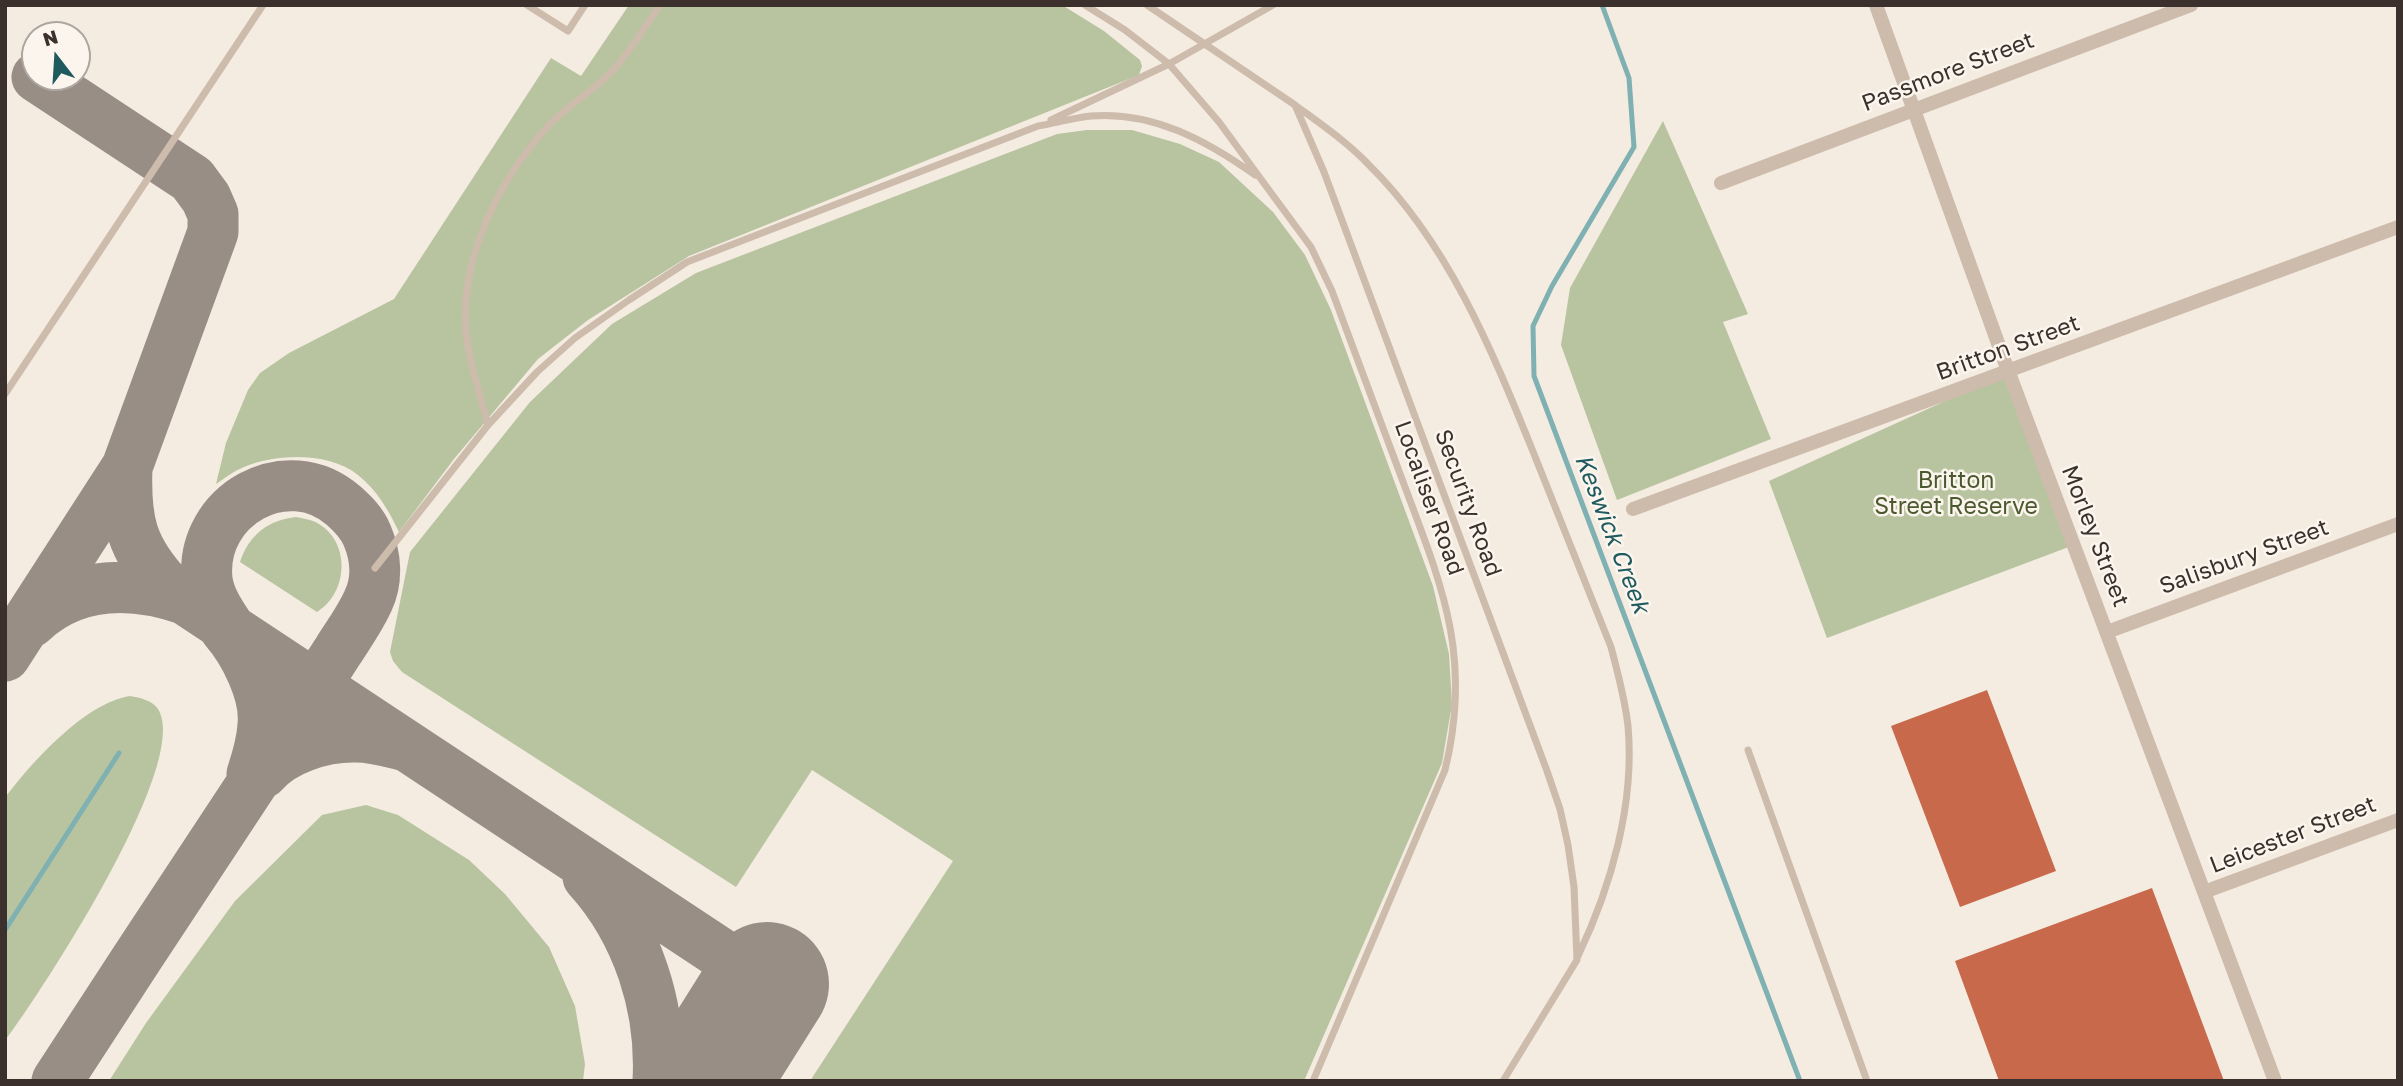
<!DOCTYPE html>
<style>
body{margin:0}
#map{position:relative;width:2403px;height:1086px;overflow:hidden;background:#f4ebe1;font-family:"Golos Text",sans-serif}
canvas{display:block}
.frame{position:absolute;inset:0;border:7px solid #3b302b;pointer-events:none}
.north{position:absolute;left:21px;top:21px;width:70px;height:70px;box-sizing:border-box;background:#fbf5ee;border:2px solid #aea6a0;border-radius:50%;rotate:343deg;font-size:19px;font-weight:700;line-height:28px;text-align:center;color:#3b302b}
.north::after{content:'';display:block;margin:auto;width:24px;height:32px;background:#1f5a5e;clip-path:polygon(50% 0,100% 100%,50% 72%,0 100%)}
</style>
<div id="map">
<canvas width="2403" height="1086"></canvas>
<div class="frame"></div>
<div class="north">N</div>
</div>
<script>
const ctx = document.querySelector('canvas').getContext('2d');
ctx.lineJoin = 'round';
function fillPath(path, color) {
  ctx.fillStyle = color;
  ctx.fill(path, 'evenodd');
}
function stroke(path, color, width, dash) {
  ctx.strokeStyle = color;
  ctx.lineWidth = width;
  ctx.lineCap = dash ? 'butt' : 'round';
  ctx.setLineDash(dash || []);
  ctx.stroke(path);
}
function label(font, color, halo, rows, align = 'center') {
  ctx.font = font + ' "Golos Text",sans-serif';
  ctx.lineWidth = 5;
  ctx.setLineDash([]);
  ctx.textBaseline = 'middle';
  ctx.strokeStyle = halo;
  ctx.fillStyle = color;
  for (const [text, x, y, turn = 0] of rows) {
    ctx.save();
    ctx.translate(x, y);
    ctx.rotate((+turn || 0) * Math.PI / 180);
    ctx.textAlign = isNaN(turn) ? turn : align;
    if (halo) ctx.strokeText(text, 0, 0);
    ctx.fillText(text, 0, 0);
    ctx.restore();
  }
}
const green = new Path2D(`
 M629 5H1062L1104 31 1140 60 1142 66 1139 75 689 256 588 320 538 359 454 459 399 532C389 511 377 490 358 475 329 452 277 453 244 467 234 471 225 478 216 484L226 443 248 390 260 373 289 353 394 299 551 58 581 76Z
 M1663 121 1748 314 1723 322 1771 439 1617 500 1561 345 1570 288Z
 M1087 130H1132L1180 144 1219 162 1273 212 1305 255 1331 310 1433 586 1449 654 1452 704 1442 763 1304 1081H810L953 861 812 770 736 887 402 672 393 661 390 652 410 552 530 402 612 324 696 273 1057 134Z
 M2009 372 2074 545 1827 638 1769 481Z
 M296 517C301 518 308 519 313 521 351 537 350 592 317 612L240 562C249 535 268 520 296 517Z
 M130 696C140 698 152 700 158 709 192 763 41 993 5 1041V798C32 762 85 703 130 696Z
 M366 805 398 815 469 860 505 894 549 947 575 1006 585 1064 583 1081H109L146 1023 235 901 322 815Z`);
const stream = new Path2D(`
 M1602 5 1629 78 1634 147 1552 286 1533 326 1534 376 1800 1081
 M5 930 119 753`);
const taxiway = new Path2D(`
 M127 467C125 521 131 548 168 588L767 984
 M31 622C76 580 132 581 187 600
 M225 629C245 652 266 694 263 725 262 742 257 759 252 774
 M5 656 127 467 213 232V214L206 198 192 179 37 77
 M263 773C283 749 323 737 353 737 369 736 386 741 402 745
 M588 877C638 932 662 1008 658 1081
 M57 1081C125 976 194 871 263 767 288 728 313 690 338 651 348 635 360 619 368 601 378 580 376 556 367 535 362 523 354 515 344 506 287 456 200 505 207 579 209 597 219 612 229 627`);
const runway = new Path2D(`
 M706 1081 767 984`);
const building = new Path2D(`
 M1987 690 2056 871 1960 907 1891 726Z
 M2152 888 2224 1081H1999L1955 961Z`);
const service = new Path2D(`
 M527 5 568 31 585 5
 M1085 5 1125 30 1169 64 1219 122 1277 201 1311 247 1332 291C1354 351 1377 411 1399 471 1439 579 1474 652 1445 770L1313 1081
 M1147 5 1295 105 1324 172 1547 771 1560 809 1568 845 1574 887 1577 960 1503 1081
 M1295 105C1321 124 1347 142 1369 165 1448 243 1491 348 1532 449 1558 515 1585 581 1611 647 1618 673 1625 699 1628 726 1635 804 1611 887 1578 956
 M1051 120 1169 64 1273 5
 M5 394 263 5
 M488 425C480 394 469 363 466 332 460 256 499 180 549 125 568 105 594 91 613 70 631 51 645 26 660 5
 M375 568 488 425 537 372 575 338 629 300 687 262 1038 126C1055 123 1073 118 1091 116 1152 111 1206 140 1255 175
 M1748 750 1867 1081`);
const minor = new Path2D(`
 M1876 5 2003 357 2275 1081
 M1721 183 2191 5
 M1633 509 2398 227
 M2107 632 2398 524
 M2204 892 2398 820`);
const streetNames = [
 ["Passmore Street",1948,72,-21],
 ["Britton Street",2008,348,-20],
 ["Localiser Road",1429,498,70],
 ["Security Road",1468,503,70],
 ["Morley Street",2095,536,69],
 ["Salisbury Street",2244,557,-20],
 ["Leicester Street",2293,835,-21]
];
const parkNames = [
 ["Britton",1956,481],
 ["Street Reserve",1956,507]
];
const waterNames = [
 ["Keswick Creek",1612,534,69]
];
fillPath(green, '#b8c4a0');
stroke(stream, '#7fb0b2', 5);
stroke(taxiway, '#988e86', 51);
stroke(runway, '#988e86', 124);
fillPath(building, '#c8694b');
stroke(service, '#cdbbac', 7);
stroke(minor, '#cdbbac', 14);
label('23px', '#3b302b', '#fbf5ee', streetNames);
label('23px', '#4a5a2e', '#fbf5ee', parkNames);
label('italic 24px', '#1f5a5e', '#fbf5ee', waterNames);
</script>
